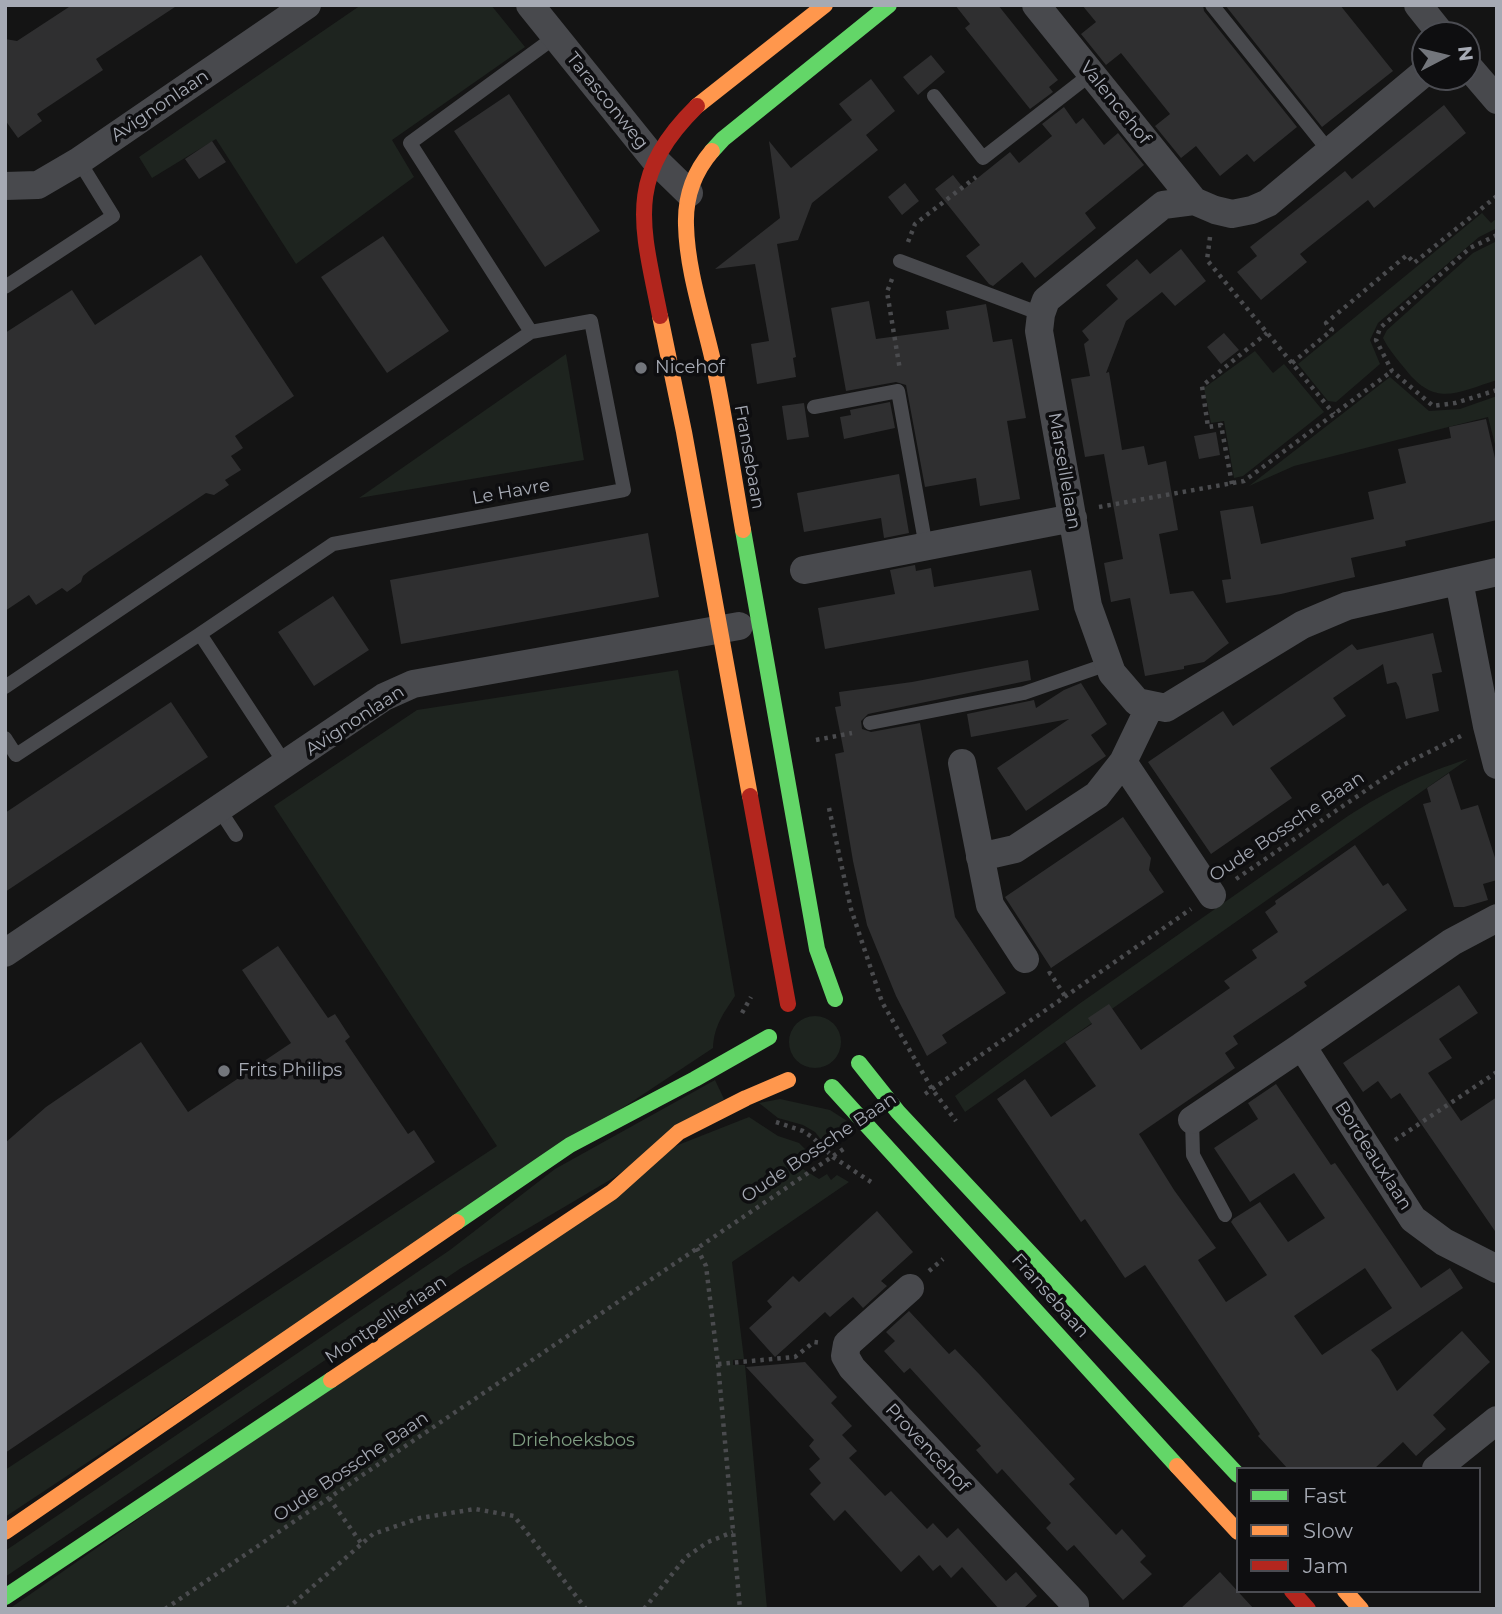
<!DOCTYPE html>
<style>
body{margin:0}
#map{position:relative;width:1502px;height:1614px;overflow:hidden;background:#141414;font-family:Montserrat,sans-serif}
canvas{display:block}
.frame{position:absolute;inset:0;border:7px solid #a6aab4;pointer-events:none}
.legend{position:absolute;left:1236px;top:1467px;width:245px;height:126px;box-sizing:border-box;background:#0e0e10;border:2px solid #4b4c52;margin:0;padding:9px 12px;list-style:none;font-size:21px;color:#a6aab4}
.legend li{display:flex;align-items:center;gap:14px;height:35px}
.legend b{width:35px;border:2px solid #4b4c52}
.north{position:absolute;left:1411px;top:21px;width:70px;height:70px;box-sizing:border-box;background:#0e0e10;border:2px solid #4b4c52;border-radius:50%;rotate:83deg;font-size:19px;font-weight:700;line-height:28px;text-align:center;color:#a6aab4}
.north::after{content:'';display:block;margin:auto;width:24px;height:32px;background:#73767c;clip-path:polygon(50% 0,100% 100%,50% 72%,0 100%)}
</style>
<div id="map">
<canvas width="1502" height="1614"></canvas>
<div class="frame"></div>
<ul class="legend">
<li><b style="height:9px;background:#63d668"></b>Fast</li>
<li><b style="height:9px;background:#ff974d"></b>Slow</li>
<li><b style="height:9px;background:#b3261e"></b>Jam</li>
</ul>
<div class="north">N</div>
</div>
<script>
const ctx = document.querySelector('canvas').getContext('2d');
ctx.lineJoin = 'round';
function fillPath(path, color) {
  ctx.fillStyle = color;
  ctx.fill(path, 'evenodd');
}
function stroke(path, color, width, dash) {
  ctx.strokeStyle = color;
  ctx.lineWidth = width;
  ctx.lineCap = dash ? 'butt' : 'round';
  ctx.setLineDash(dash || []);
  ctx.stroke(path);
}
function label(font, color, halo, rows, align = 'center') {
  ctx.font = font + ' Montserrat,sans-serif';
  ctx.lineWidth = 7;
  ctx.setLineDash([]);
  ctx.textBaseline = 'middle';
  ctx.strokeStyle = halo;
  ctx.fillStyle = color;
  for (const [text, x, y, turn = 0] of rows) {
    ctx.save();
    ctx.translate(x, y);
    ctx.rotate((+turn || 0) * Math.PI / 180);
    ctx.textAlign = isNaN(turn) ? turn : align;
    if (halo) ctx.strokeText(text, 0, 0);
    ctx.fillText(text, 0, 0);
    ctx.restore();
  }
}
const green = new Path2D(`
 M361 5H491L525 47 392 140 414 177 296 264 216 139 152 178 139 157Z
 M1482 213 1491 223 1497 218V228L1479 237 1378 323 1370 340 1380 364 1336 402 1328 401 1298 364Z
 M1497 241V380C1458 392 1436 408 1406 370 1398 360 1389 350 1383 338L1387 330 1473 253Z
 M1255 351 1273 373 1284 364 1324 412 1243 476 1234 478 1224 421 1211 423 1204 388Z
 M566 354 584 460 359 498Z
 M1390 377 1429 411 1460 409 1497 396V452L1488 417 1294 466 1249 486Z
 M678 670 735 996C723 1014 714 1026 713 1048L5 1517V1470L497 1146 274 806 417 710Z
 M1468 759 965 1112 955 1096 1079 1004 1348 816C1389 790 1421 774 1468 759Z
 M789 1042a26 26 0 1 1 52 0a26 26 0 1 1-52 0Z
 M715 1080 724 1099 615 1177 461 1268 5 1577V1551L450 1250 555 1169Z
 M780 1099 830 1110 855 1126 826 1146 815 1132 803 1125 778 1118 759 1103Z
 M749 1117 778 1136 799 1143 812 1156 798 1166 819 1179 827 1174 831 1180 837 1175 849 1182 732 1262 744 1359 733 1360V1365H745L767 1609H9L673 1147Z`);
const building = new Path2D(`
 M72 5H178L96 59 103 70 37 114 42 121 18 138 5 120V39L17 41Z
 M955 5H998L1058 80 1049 87 1053 92 1030 109 965 28 970 24Z
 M1082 5H1203L1204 11 1297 127 1254 162 1247 154 1220 176 1196 146 1181 158 1155 126 1170 114 1121 53 1106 65 1081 34 1096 22Z
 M1225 5H1340L1393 71 1322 127Z
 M931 55 945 72 918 95 903 77Z
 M871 79 895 111 866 135 878 150 812 203 798 240 777 244 796 357 793 358 796 377 757 384 751 344 769 341 755 264 715 269 780 218 769 141 791 168 852 120 839 104Z
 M509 94 600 231 545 267 454 131Z
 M1444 105 1466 133 1374 208 1368 200 1300 254 1307 262 1261 300 1237 272 1257 256 1250 247 1345 171 1352 179Z
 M1064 107 1076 124 1083 118 1104 145 1118 133 1144 165 1085 213 1096 228 1035 278 1022 262 993 286 989 284 966 256 980 245 935 189 953 175 964 189 1010 152 1019 163 1052 136 1042 124Z
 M212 141 226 162 199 179 185 159Z
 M905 183 919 201 902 215 888 197Z
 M383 236 449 331 387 373 321 277Z
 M1181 249 1206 281 1175 306 1162 292 1126 321 1106 373 1109 372 1122 450 1144 446 1148 465 1166 461 1178 530 1159 534 1170 594 1193 591 1229 643 1204 662 1184 666V669L1145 676 1130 598 1111 602 1104 563 1123 559 1104 454 1085 457 1071 379 1090 376 1084 344 1089 340 1082 331 1118 299 1106 285 1137 259 1150 274Z
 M201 255 294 396 235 436 243 448 231 456 241 470 225 480 229 485 214 495 206 493 89 571 83 576 81 582 67 592 62 588 36 605 29 595 5 611V333L72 290 95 325Z
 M869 301 876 339 949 329 946 311 986 304 993 342 1012 339 1026 418 1007 421 1020 499 980 506 976 478 925 487 906 385 896 382 846 391 831 308Z
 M1224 333 1239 350 1221 364 1207 347Z
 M890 402 895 428 844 439 840 417 851 415 850 410Z
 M804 403 809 437 787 440 782 406Z
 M1486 419 1497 467V520L1405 541 1406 546 1351 558 1355 577 1281 594 1226 603 1222 580 1231 579 1220 511 1253 506 1261 544 1374 519 1368 492 1406 483 1398 449 1451 438 1449 427Z
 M1216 432 1220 455 1199 459 1194 436Z
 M899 474 909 533 884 538 881 518 804 532 797 493Z
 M648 533 659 597 401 644 390 580Z
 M915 565 916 571 931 568 934 587 1031 570 1039 610 825 649 818 608 895 594 890 570Z
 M333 596 369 650 314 686 278 632Z
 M1433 633 1442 672 1432 674 1439 711 1406 719 1399 687 1396 682 1387 684 1383 664 1333 698 1346 716 1270 768 1292 798 1211 854 1148 762 1223 711 1233 726 1352 644 1357 650Z
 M1028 660 1031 680 868 714 861 721 862 729 871 732 920 723 955 917 1006 993 942 1035 947 1043 927 1056 896 996 867 925 853 861 835 754 844 752 835 707 841 706 839 692 912 682Z
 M1081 683 1107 724 1091 735 1106 756 1026 811 997 768 1069 719 971 737 967 714 1034 700 1036 708 1064 690Z
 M171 702 208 757 5 892V813Z
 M1449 773 1461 810 1478 805 1497 864V880L1483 884 1488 900 1464 907H1454L1423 804 1431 802 1427 788Z
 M1123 817 1151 858 1149 870 1164 892 1051 968 1005 897Z
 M1355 845 1383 886 1388 883 1407 910 1304 982 1307 986 1233 1036 1238 1044 1225 1053 1235 1068 1139 1134 1174 1190 1216 1248 1198 1260 1226 1302 1267 1275 1231 1222 1233 1219 1260 1202 1288 1242 1325 1218 1294 1173 1250 1202 1214 1148 1258 1119 1248 1103 1276 1084 1331 1165 1335 1163 1349 1183 1421 1288 1450 1268 1463 1288 1371 1350 1379 1359 1397 1391 1462 1331 1490 1362 1433 1415 1446 1429 1416 1456 1403 1442 1374 1469H1288L1258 1436 1260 1434 1145 1265 1125 1278 1085 1219 1081 1222 997 1099 1025 1079 1051 1117 1096 1086 1065 1042 1092 1024 1088 1018 1109 1004 1141 1050 1230 988 1224 981 1257 958 1252 950 1278 932 1265 912 1276 904 1275 901ZM1365 1268 1392 1308 1322 1355 1294 1316Z
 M278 946 328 1018 335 1014 350 1037 345 1041 408 1134 414 1130 435 1162 5 1453V1143L46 1107 141 1042 188 1112 291 1043 242 970Z
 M1459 985 1478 1013 1439 1039 1452 1058 1428 1073 1461 1121 1497 1097V1234L1400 1093 1391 1099 1378 1081 1363 1092 1343 1063Z
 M877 1211 913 1252 881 1281 887 1286 863 1308 853 1297 830 1317 825 1312 775 1357 749 1328 772 1307 767 1301 793 1276 799 1282Z
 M909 1311 949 1354 955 1349 980 1375 1075 1479 1069 1484 1116 1535 1122 1529 1146 1556 1140 1562 1152 1574 1123 1600 1074 1545 1067 1551 1046 1528 1051 1523 1002 1469 997 1474 976 1450 981 1446 910 1368 904 1373 884 1351 895 1341 886 1332Z
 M805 1362 837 1397 831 1403 852 1426 842 1435 857 1451 849 1458 885 1496 891 1491 927 1529 933 1523 947 1538 958 1528 1006 1581 1016 1572 1037 1596 1023 1609H999L962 1567 951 1578 940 1565 933 1571 919 1555 901 1572 845 1510 834 1521 810 1494 821 1483 809 1469 820 1459 809 1446 814 1440 746 1367Z
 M1220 1572 1254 1609H1180Z`);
const path = new Path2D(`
 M1497 235 1470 248 1380 328 1376 340 1392 371 1433 406 1455 403 1497 390
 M1210 237 1207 260 1334 414
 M908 242 915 224 976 177
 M892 279 887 292 900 370
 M1292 363 1332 330 1326 323 1407 255 1414 263 1497 196
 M1232 484 1221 425 1208 427 1202 386 1267 333
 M1099 507 1244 481 1392 371
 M816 740 852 733
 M829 808 851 909 882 1002 932 1089 956 1121
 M1236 879 1403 765 1461 736
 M1048 974 1050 973 1065 996
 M742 1013 751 997
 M925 1094 1191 909
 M776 1122 803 1131 812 1137 833 1157 871 1182
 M1395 1140 1497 1072
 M697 1248 706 1266 718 1364 740 1609
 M929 1271 943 1259
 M718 1364 795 1357 814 1342 821 1343
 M329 1498 361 1543
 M165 1609 845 1148
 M287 1609 373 1534 420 1518 475 1509 514 1516 586 1609
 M644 1609 686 1557 708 1542 733 1532`);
const lane = new Path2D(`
 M1212 5 1329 151
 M934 96 983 158 1091 74
 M900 261 1041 314
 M5 287 113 216 79 161
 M531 332 410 143 555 37
 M814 407 898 391 926 547
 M5 687 531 332 591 321 624 490 333 544 200 634
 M870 723 1024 693 1108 664
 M5 738 16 755 200 634 286 765
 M219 809 236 835
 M1192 1120 1193 1155 1225 1215`);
const street = new Path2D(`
 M530 5 655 160 689 193
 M1036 5 1194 201
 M1418 5 1442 35
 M1467 65 1497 100
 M1425 72 1268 203 1252 210 1232 214 1215 210 1194 201 1163 205 1046 300 1041 314 1039 331 1088 606 1112 673 1137 702 1166 708 1302 625 1347 606 1497 572
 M5 186 38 185 79 161 307 5
 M804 570 1073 518
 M1459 581 1487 726 1497 765
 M1123 762 1212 895
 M962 763 990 905 1025 959
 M980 857 1015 849 1097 795 1123 762 1150 706
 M1497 918 1452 942 1302 1046 1413 1219 1444 1242 1497 1269
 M5 953 384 697 413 684 739 626
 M1192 1120 1302 1046
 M910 1288 847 1344 845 1356 852 1368 1075 1604V1609
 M1436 1469 1497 1420`);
const fast = new Path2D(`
 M712 151 723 139 889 5
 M743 530 817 949 835 999
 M859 1063 898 1112 1238 1475
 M832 1087 1177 1466
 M457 1222 570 1145 695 1079 769 1037
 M5 1597 331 1380`);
const slow = new Path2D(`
 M697 106 825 5
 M712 151C694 172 685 196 686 225 687 270 703 317 713 361 725 417 733 474 743 530
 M660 316 684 432 750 796
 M331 1380 612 1192 679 1132 746 1098 788 1080
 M1177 1466 1238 1532
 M5 1532 457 1222
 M1345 1591 1361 1609`);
const jam = new Path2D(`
 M660 316C642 225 624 178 697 106
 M750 796 788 1004
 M1292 1591 1308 1609`);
const markers = [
 [641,368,7,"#73767c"],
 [224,1071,7,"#73767c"]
];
const streetNames = [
 ["Tarasconweg",607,101,51],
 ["Valencehof",1115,103,51],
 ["Avignonlaan",160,106,-34],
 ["Fransebaan",749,457,80],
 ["Marseillelaan",1064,471,80],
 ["Le Havre",511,492,-10],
 ["Avignonlaan",355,721,-33],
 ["Oude Bossche Baan",1287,827,-34],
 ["Oude Bossche Baan",819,1148,-34],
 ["Bordeauxlaan",1373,1156,57],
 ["Fransebaan",1050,1296,48],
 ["Montpellierlaan",386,1320,-34],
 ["Provencehof",927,1448,47],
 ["Oude Bossche Baan",351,1467,-34]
];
const poiNames = [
 ["Nicehof",655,368],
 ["Frits Philips",238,1071]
];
const parkNames = [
 ["Driehoeksbos",573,1441]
];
fillPath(green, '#1e241f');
fillPath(building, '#2f2f30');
stroke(path, '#4a4b4e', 4.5, [3.5, 5]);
stroke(lane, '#48494d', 14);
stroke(street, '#48494d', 28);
stroke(fast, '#63d668', 16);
stroke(slow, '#ff974d', 16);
stroke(jam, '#b3261e', 16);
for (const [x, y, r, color] of markers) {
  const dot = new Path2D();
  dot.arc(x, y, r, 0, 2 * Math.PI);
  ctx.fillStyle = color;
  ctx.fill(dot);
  stroke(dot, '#0e0e10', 2.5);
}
label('18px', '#a6aab4', '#0e0e10', streetNames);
label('18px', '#a6aab4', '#0e0e10', poiNames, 'left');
label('18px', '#7f9d82', '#0e0e10', parkNames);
</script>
